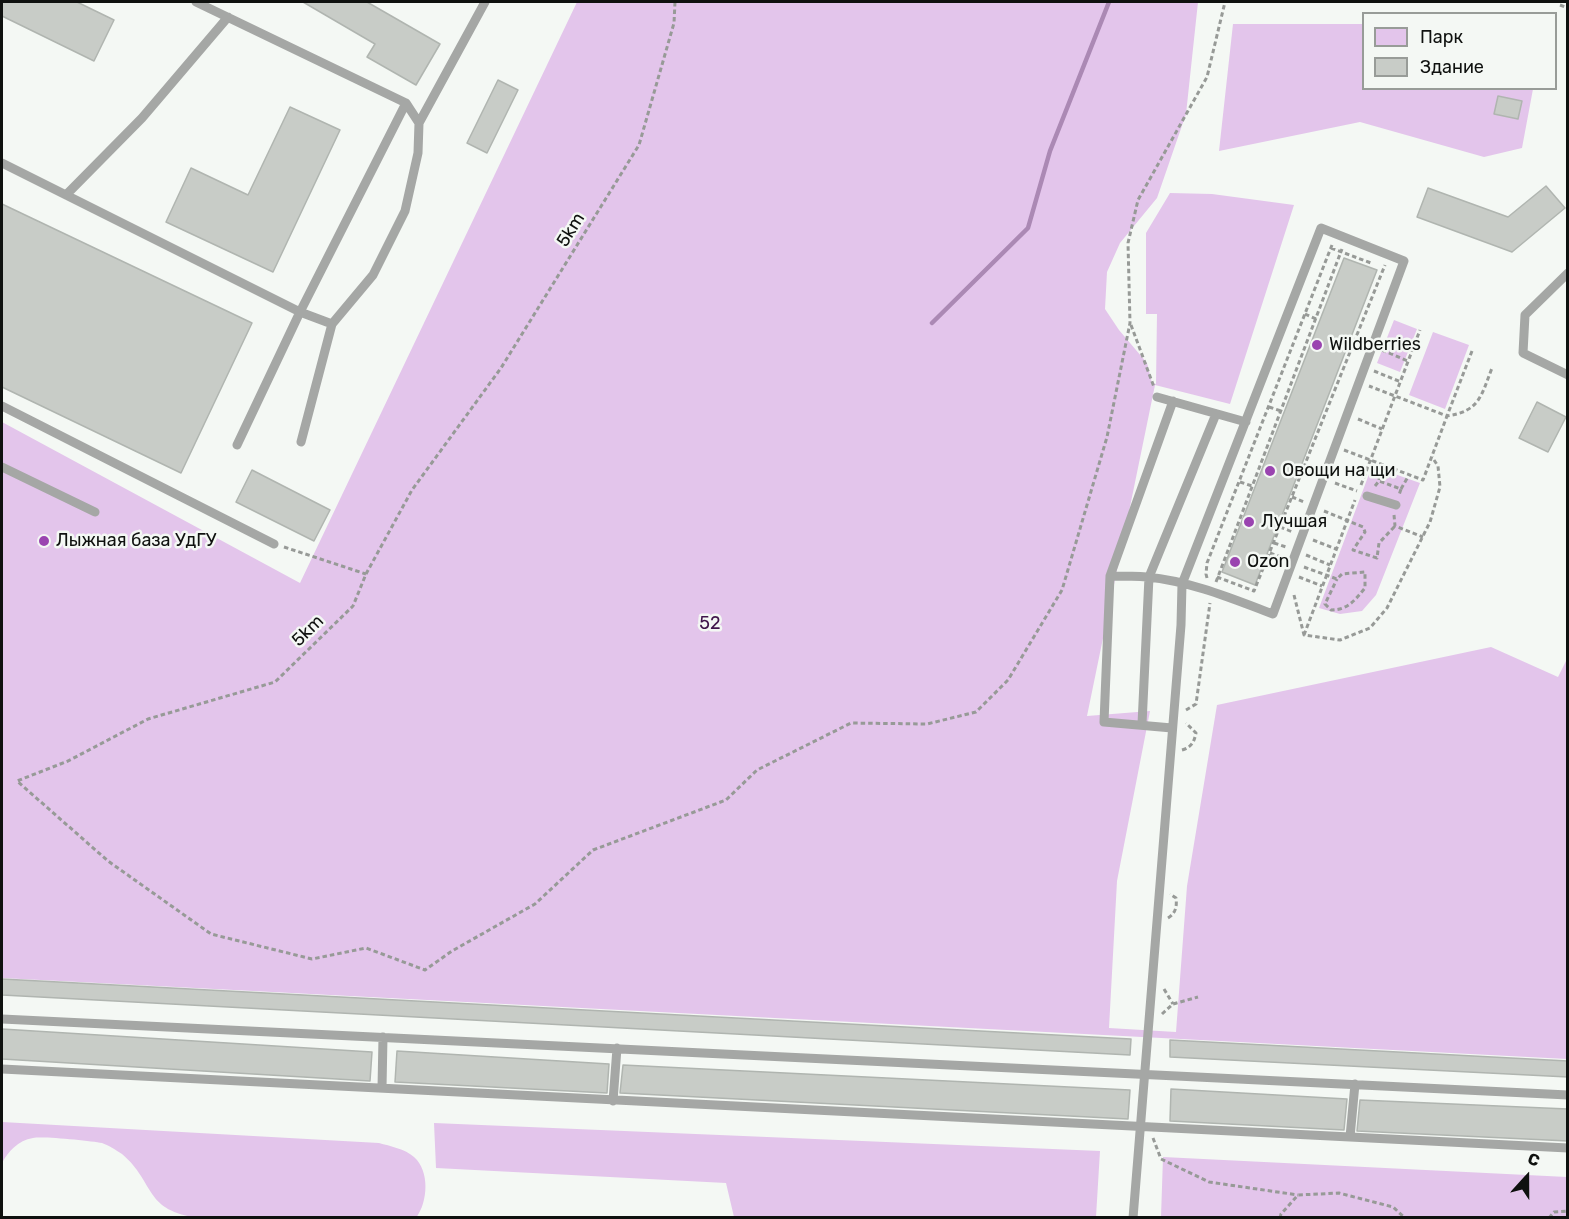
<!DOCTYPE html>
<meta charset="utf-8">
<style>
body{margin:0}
#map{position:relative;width:1569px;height:1219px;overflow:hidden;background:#f4f8f4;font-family:Rubik,sans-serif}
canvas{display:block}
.frame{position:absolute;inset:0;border:3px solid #0f110f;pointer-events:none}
.legend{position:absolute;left:1362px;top:12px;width:195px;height:78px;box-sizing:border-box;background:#f4f8f4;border:2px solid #989c98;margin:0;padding:8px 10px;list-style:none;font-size:18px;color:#0f110f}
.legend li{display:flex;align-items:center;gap:12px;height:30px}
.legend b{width:30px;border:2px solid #989c98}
.north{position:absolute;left:1497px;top:1147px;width:60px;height:60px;-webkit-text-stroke:4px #f4f8f4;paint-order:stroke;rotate:21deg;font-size:16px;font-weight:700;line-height:24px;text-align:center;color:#0f110f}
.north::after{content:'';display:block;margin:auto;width:21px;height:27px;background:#0f110f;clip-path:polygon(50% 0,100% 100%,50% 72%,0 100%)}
</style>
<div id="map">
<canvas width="1569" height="1219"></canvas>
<div class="frame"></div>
<ul class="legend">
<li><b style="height:16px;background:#e3c5eb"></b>Парк</li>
<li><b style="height:16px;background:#c8ccc7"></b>Здание</li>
</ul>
<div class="north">С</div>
</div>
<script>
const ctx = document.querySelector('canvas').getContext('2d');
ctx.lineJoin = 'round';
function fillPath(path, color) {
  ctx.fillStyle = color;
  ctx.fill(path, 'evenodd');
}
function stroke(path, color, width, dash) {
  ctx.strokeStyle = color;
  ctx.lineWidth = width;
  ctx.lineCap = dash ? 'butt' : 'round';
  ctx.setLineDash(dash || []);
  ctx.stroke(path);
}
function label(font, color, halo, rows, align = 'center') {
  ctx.font = font + ' Rubik,sans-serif';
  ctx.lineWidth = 5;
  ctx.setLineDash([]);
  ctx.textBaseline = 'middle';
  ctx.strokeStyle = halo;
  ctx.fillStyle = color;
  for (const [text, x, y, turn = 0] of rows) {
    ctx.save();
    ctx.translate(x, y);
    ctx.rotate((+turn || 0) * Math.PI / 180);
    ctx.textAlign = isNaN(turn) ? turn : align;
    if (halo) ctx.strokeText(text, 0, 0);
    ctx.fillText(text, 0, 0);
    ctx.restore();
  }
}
const green = new Path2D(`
 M577 2H1198L1186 114 1157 198 1120 243 1107 272 1105 309 1119 330 1147 363 1152 383 1156 384 1157 314H1146V233L1170 193 1212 194 1294 205 1230 404 1155 385 1087 716 1150 711 1117 881 1109 1028 1176 1032 1187 886 1217 705 1491 647 1558 677 1567 659V1059L2 978V422L300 583Z
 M1233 24H1363L1364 88 1533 89 1522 148 1484 157 1360 122 1219 151Z
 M1394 320 1417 329 1400 372 1377 363Z
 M1433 332 1469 345 1445 409 1409 395Z
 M1372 466 1420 483 1376 595 1362 611 1340 614 1319 608Z
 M2 1122 379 1143C390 1146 405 1149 414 1157 430 1171 428 1202 416 1218H200C143 1211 156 1183 122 1154 116 1150 108 1145 102 1143 91 1141 43 1136 33 1138 18 1140 8 1152 2 1163Z
 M434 1123 1100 1151 1096 1217H734L726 1183 436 1168Z
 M1163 1157 1567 1177V1217H1161Z`);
const stream = new Path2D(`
 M932 323 1028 228 1050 151 1109 2`);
const building = new Path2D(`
 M2 2H77L114 20 94 61 2 16Z
 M303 2H367L440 44 416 85 367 57 375 44Z
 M498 80 518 90 487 153 467 143Z
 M1498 96 1522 101 1518 119 1494 114Z
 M290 107 340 130 273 272 166 222 191 168 248 195Z
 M1546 186 1565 208 1512 252 1417 217 1428 188 1508 217Z
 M2 204 252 323 181 473 2 387Z
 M1344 258 1377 270 1255 585 1222 572Z
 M1537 402 1566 417 1548 452 1519 438Z
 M252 470 330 510 314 541 236 502Z
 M2 979 1131 1039 1130 1055 2 995Z
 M2 1029 372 1052 370 1081 2 1059Z
 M1170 1040 1568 1061V1077L1170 1057Z
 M397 1051 609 1064 607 1093 395 1082Z
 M623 1065 1130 1090 1128 1119 620 1093Z
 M1171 1089 1347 1099 1344 1130 1170 1121Z
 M1360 1100 1568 1109V1141L1357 1131Z`);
const path = new Path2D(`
 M675 2 674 23 639 145 501 368 412 490 366 574 353 606 275 682 148 719 68 761 17 781 108 861 211 934 312 959 366 948 425 970 452 951 535 904 593 850 726 800 757 770 851 723 927 724 976 712 1008 680 1062 590 1107 437 1130 323 1128 243 1138 200 1207 77 1225 2
 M1560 5 1568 8
 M1331 248 1371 263
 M1305 314 1316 319
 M1131 325 1154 387
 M1382 350 1408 361
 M1472 351 1447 416C1480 411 1481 396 1492 368
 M1374 371 1401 382
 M1269 407 1281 411
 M1358 419 1382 429
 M1344 450 1423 480 1447 416 1369 386
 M1379 480 1381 464
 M1240 482 1252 486
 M1335 483 1357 491
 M1361 485 1420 330
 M1375 486 1379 481 1401 489 1399 495
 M1401 489 1409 475
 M1292 497 1304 502
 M1324 511 1363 527 1365 532 1353 550 1377 558 1379 543 1395 526
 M1394 515 1395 526 1423 537
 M1280 527 1293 532
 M1313 540 1336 549
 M1274 543 1286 547
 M284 547 366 574
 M1270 553 1281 557
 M1306 555 1330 565
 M1265 564 1278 569
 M1304 567 1337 579 1342 574 1365 572V588C1355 600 1348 610 1331 610L1325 604 1337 579
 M1217 577 1254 591 1385 265
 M1299 577 1322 586
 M1207 578 1206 574 1207 563 1332 245
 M1216 582 1342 249
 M1294 595 1304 635 1340 640 1370 628 1387 608 1430 522 1440 487 1438 466 1432 457
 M1304 635 1355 500
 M1186 710 1196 704 1210 603
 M1182 750C1192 747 1194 742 1196 733L1186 723
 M1168 918C1176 913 1177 906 1176 898L1170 894
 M1164 989 1173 1004
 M1162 1014 1173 1004 1198 997
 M1153 1138 1161 1159 1209 1182 1298 1195
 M566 1218H579
 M1280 1218 1281 1214 1298 1195 1339 1193 1393 1207 1405 1218
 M1549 1218 1554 1212 1568 1211`);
const lane = new Path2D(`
 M196 2 406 103 300 312 332 324
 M419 123 485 2
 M2 163 300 312 237 445
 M66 195 142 118 228 17
 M1568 273 1525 315 1523 353 1568 375
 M1157 397 1246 422
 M2 406 274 544
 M301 442 332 324 373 275 405 211 418 153 419 123 406 103
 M2 467 95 512
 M1367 496 1396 505
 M1110 576 1173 401
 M1142 724 1149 577 1216 414
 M2 1019 1568 1095
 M2 1069 1568 1148
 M382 1088 383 1037
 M613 1101 617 1048
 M1350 1137 1355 1084
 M1133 1218 1181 625 1182 584 1321 228 1404 261 1273 614C1233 599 1190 581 1147 577 1135 576 1122 576 1110 576L1104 722 1172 728`);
const markers = [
 [1317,345,6,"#9a44b0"],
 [1270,471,6,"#9a44b0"],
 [1249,522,6,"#9a44b0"],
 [44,541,6,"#9a44b0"],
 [1235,562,6,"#9a44b0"]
];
const streetNames = [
 ["5km",571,230,-58],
 ["5km",308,631,-44]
];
const poiNames = [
 ["Wildberries",1329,345],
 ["Овощи на щи",1282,471],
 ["Лучшая",1261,522],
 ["Лыжная база УдГУ",56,541],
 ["Ozon",1247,562]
];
const parkNames = [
 ["52",710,624]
];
fillPath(green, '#e3c5eb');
stroke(stream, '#ab89b4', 4.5);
fillPath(building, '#c8ccc7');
stroke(building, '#b0b5b0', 1.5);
stroke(path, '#979a97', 3, [4.5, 3]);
stroke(lane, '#a5a7a5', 9);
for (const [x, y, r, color] of markers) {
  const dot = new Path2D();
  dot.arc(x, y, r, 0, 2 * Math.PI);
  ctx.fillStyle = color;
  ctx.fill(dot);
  stroke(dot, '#f4f8f4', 2);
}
label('18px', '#0f110f', '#f4f8f4', streetNames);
label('18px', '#0f110f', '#f4f8f4', poiNames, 'left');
label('18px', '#40154b', '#f4f8f4', parkNames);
</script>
